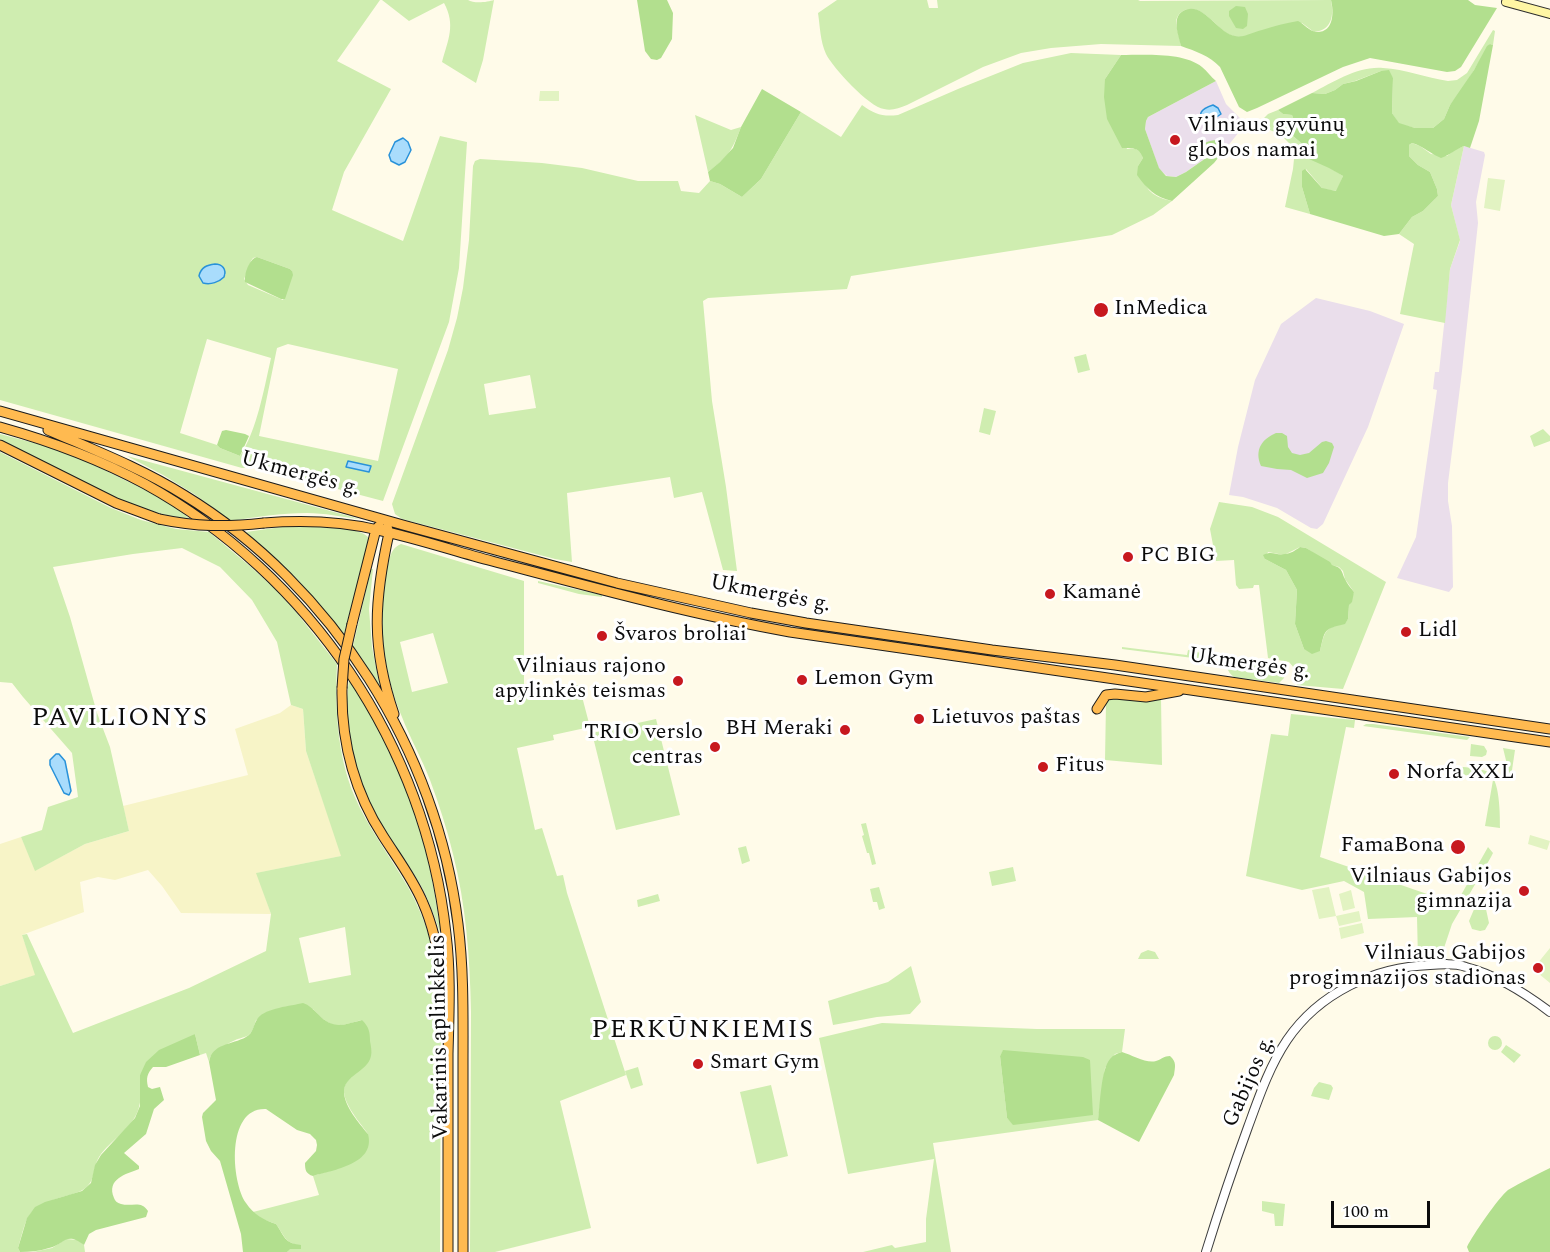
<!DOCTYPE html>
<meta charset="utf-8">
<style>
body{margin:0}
#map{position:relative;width:1550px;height:1252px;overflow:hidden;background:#fffbe9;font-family:Spectral,serif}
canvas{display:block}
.scale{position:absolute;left:1331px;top:1201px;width:99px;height:27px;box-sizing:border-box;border:3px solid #0b0b0b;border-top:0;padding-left:8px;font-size:18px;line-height:21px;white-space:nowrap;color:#0b0b0b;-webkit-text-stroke:4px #fff;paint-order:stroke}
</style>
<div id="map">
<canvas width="1550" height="1252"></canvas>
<div class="scale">100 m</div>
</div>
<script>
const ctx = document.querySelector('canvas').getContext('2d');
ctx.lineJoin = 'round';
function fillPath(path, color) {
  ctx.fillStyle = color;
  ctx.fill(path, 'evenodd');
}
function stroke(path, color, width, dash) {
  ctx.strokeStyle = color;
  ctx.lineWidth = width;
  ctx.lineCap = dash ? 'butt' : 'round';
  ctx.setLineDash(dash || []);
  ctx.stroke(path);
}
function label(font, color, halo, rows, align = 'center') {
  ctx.font = font + ' Spectral,serif';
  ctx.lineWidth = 6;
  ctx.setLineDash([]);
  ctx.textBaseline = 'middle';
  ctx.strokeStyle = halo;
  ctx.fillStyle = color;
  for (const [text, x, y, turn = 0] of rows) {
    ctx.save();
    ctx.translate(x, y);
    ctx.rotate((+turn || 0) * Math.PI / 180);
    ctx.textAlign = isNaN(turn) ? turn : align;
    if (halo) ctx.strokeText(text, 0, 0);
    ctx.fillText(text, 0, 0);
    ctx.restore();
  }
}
const industrial = new Path2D(`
 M1216 81 1226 104 1240 118 1247 122 1227 147 1219 140 1207 157 1186 172 1176 177 1167 176 1159 169 1145 129 1146 121 1148 117Z
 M1464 146 1484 152 1485 155 1476 202 1478 223 1462 371 1448 483V501L1452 526 1453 587 1449 592 1397 578 1416 537 1437 390 1433 389 1435 372H1439L1450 269 1460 241 1451 205Z
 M1316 298 1370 311 1404 324 1368 427 1323 524 1317 529 1311 528 1277 508 1243 497 1229 495 1238 447 1255 380 1281 324Z`);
const farmland = new Path2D(`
 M291 705 303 709 306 751 342 856 257 873 271 914 181 913 162 886 148 870 115 880 98 877 80 882 84 912 22 935 36 975 0 986V844L21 837 36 870 85 844 129 831 123 806 248 775 235 729 280 713Z`);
const green = new Path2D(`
 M0 0H380L337 61 391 89 344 172 332 210 403 241 440 136 467 142 459 268 449 322 383 501 277 473C269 469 261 464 252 466 243 469 252 468 242 468L0 400ZM257 257 290 269 292 271 283 300 248 285 244 279 251 261 253 258ZM201 270 226 274 222 279 199 276ZM207 339 271 358C264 389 257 430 240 456L220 448 217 445 180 433ZM288 344 398 369 378 461 259 436 277 348Z
 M382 0H468C474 4 488 2 494 0L483 60 476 83 442 62C448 40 456 25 444 3L409 21Z
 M837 0H927L929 8H938L937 0H1138L1140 1 1331 0C1334 16 1332 30 1314 32L1302 23 1241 37C1236 37 1232 36 1228 34 1216 27 1200 2 1183 11 1179 13 1176 18 1176 23 1177 30 1180 39 1181 46L1101 44 1051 48 1021 53 983 67 907 105C899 108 892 111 884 109 869 107 833 68 826 54 820 41 820 26 818 13Z
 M1493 30 1495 31 1493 45 1490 44 1460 93 1450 105 1444 119 1433 128H1415L1399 124 1392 113 1393 78 1381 71 1355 81 1343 84 1335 90 1325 94 1312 93C1334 82 1357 66 1383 68 1405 69 1426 78 1448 81L1457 80 1467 73Z
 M1071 53 1121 55 1105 79 1127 149C1136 147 1140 150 1143 158L1138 166C1146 188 1148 196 1172 201L1153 215 1112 235 851 276 847 289 708 298 703 301 712 401 726 487 737 571 723 570 702 492 674 498 670 477 567 493 572 562 555 559 402 519 395 514 392 504 448 350 457 318 463 288 469 240 473 166 475 161 480 159 542 163 582 168 638 181H678L681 191 699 193 710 181 720 184 742 197 761 179 801 112 841 137 862 105C874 114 883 117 898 115L958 89 1023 63ZM530 375 536 408 489 415 484 384Z
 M1278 110 1283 114 1292 115 1294 121 1293 136 1300 142 1310 155 1343 176 1337 191 1323 189 1306 169 1302 187 1310 214 1285 207 1293 169 1295 149 1280 134 1257 125 1268 114Z
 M695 115 731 130 741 127C732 151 728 157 708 172Z
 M1412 143 1420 146 1431 154 1447 156 1456 149 1464 146 1451 205 1460 240 1450 269 1445 323 1400 314 1414 244 1399 234 1412 217 1423 211 1438 196 1437 189 1430 172 1418 165 1409 156V145Z
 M1086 354 1090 370 1078 373 1074 357Z
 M984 408 996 411 990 435 979 432Z
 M1543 429 1550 436V441L1534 447 1530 436Z
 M0 434 42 445 88 462 147 491 178 509 190 519C180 517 169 516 159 513 106 498 50 465 0 439Z
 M0 452 111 508 141 520 176 529 209 532 251 567 275 589 296 612 337 664C335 708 337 754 354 795 368 828 390 856 408 887 427 921 437 957 441 996L440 1252H287L289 1249 301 1246C284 1242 286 1238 276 1224L262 1219 253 1212 319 1195 313 1176 347 1165 368 1134C360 1122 337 1098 346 1083 350 1077 362 1068 367 1063L362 1020C336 1027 333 1030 313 1009L256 1020C250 1041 247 1034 231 1042 223 1046 216 1052 210 1057L209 1062 206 1053 200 1055 195 1034 140 1075C140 1085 142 1097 139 1107 134 1128 110 1140 99 1157 92 1169 96 1181 84 1189 78 1193 69 1195 62 1197 26 1208 28 1214 18 1248L20 1252H0V986L35 975 22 935 27 934 73 1033 189 988 266 951 271 914 256 873 341 856 306 751 303 709 291 705 277 642 252 600 220 567 182 548 133 554 53 567 70 617 97 713 110 747 129 831 85 844 35 871 21 837 42 830 48 807 78 797 72 753 23 697 12 683 0 682ZM345 927 351 975 309 983 299 938Z
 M127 456 349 516 359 519C342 517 324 513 307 513 281 513 256 517 231 521L194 494 163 475Z
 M1219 502 1252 507 1278 517 1386 582 1343 689 1297 685 1295 669 1289 662 1268 658 1259 585H1254L1253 588 1239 589 1236 585 1234 560 1216 561 1210 529ZM1300 547 1306 548 1332 565 1339 567 1343 571 1345 579 1354 592 1349 605 1348 619 1345 623C1324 628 1325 631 1320 651L1304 649 1295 624 1297 590 1286 570 1265 559 1268 552 1284 555Z
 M282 527C301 527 356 524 368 537V543L344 634 299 581 246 532Z
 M401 544 524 581V689L579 685 590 727 553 735 554 740 517 748 535 830 542 828 557 876 563 875 567 893 626 1075 560 1101 591 1228 495 1252H470L471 1012C470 958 466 905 453 854 447 829 439 804 430 780 422 759 410 738 402 717 383 672 378 622 386 574 389 562 389 549 401 544ZM433 633 448 683 412 692 400 642Z
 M371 569H373L369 609 372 647 380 688 353 646Z
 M538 581 602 595V597L579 594 538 583Z
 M1122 647 1187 655 1188 650 1201 653 1203 657 1201 659 1122 649Z
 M1228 657C1242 670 1273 659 1285 673L1284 678 1279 683 1234 677C1227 672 1225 665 1228 657Z
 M349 680C383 732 411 792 426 853 433 880 437 908 441 935 435 918 429 900 420 884 408 863 393 843 380 822 356 780 341 728 349 680Z
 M1112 697H1161L1162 765 1105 760 1106 703Z
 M1291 714 1355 720 1354 728 1346 727 1320 857 1456 904 1488 847 1493 853 1491 857 1452 924 1441 957 1418 960 1417 917 1368 919 1364 892 1344 881 1302 890 1246 876 1271 734 1288 736Z
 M656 719 680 815 616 830 592 733Z
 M1366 724H1373L1470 737 1467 740 1363 726Z
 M1471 744 1484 746 1487 751 1486 755 1482 757 1470 756Z
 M1503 748 1515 750 1511 777H1510Z
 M1463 767C1471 768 1481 768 1488 772 1500 779 1500 814 1500 828L1485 826 1493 780 1459 774V771Z
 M866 823 876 864 872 865 869 853H867L862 836 864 835 861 824Z
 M746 846 750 861 742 864 738 848Z
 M1013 867 1016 881 992 886 989 872Z
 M879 887 885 908 879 910 877 902H873L870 889Z
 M658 894 660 901 638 907 637 900Z
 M1480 898 1484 900 1489 923 1485 930 1480 931 1472 929 1469 921 1478 900Z
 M1148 950 1155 952 1159 959H1138L1141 953Z
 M911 966 921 1002 910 1014 877 1017 833 1025 828 1001 888 982Z
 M882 1023 1037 1029H1125L1122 1052 1115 1054 1105 1068 1098 1120 933 1143 951 1252H863L892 1245 895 1248 926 1242V1219L934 1159 848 1174 819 1038ZM1003 1051 1014 1125 1007 1118 1000 1056Z
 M1488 1043a7 7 0 1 1 14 0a7 7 0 1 1-14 0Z
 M1506 1045 1521 1055 1514 1063 1501 1052Z
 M638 1067 643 1085 631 1089 625 1071Z
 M1319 1082 1331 1085 1333 1088 1329 1100 1311 1096 1314 1088Z
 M771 1085 788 1156 757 1164 740 1092Z
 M1262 1201 1285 1204 1283 1226H1275L1274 1214 1262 1211Z
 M66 1239 78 1240 84 1245 85 1252H33L52 1248Z`);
const forest = new Path2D(`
 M637 0H667L673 13 672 39 661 58 657 60 651 59 645 51Z
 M1331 0H1468L1475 5 1497 8 1461 67 1455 71 1447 72 1370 58 1343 67 1257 108 1247 112 1239 107 1220 67C1210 56 1195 51 1181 46 1179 36 1171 18 1183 11 1203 0 1218 34 1235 36 1244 38 1253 32 1262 30 1274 26 1286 23 1298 21 1304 24 1309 31 1316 32 1334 33 1334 12 1331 0Z
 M1236 6 1245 7 1248 14 1247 26 1243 29 1236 28 1229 16V11Z
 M1490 44 1493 45 1479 121 1470 148 1464 146C1456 149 1450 155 1441 158 1431 154 1423 146 1412 143L1409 145V156L1418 165 1430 172 1437 189 1438 196 1423 211 1412 217 1399 234 1384 236 1310 214 1302 187V171L1305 169 1322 188 1336 191 1343 176 1329 168 1309 159 1310 155 1300 142 1293 136 1294 121 1292 115 1283 114 1278 110 1312 93 1325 94 1335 90 1343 84 1356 81 1381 71 1389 70 1393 78 1392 113 1399 123 1415 128H1433L1444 119 1450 105 1474 70 1487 46Z
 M1121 55C1144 55 1184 52 1202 67 1207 71 1211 77 1216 81L1148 117 1146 121 1145 129 1159 168 1166 176 1176 177 1186 172 1206 158 1203 150 1205 143C1215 138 1219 140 1227 147L1214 163 1172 201C1155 197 1147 189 1137 175L1138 166 1143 158C1138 146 1133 149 1122 148L1107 119 1104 97 1105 79Z
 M762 89 801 112 761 179 742 197 720 184 710 181 708 172 720 162 733 148 741 127Z
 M257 257 290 269 292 271 293 275 285 299H281L245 282C244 274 249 259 257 257Z
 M226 430 245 434 249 436 240 456 220 448 217 445 222 431Z
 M1276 433H1282L1287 436 1288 447 1292 453 1300 455 1309 453 1322 442 1326 441 1332 443 1334 447 1329 463 1323 473 1307 478 1291 470 1277 469 1261 466C1254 450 1262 439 1276 433Z
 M1300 547 1306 548 1330 562 1332 565C1343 568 1341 571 1345 579 1347 584 1351 588 1354 592L1352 602 1349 605 1348 619 1345 624C1323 629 1325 630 1320 651L1312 654 1304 649 1295 624 1297 590 1286 570 1265 559 1263 555C1273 550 1276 556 1285 554 1290 554 1296 550 1300 547Z
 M303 1003C309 1005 313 1009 318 1014 333 1030 343 1025 362 1020 369 1027 370 1032 370 1041 371 1046 372 1052 371 1056 368 1072 343 1075 344 1093 345 1107 359 1123 368 1134 376 1164 333 1170 313 1176 306 1174 305 1170 305 1163L316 1151 317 1145 316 1140 310 1134 297 1130 266 1109C226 1107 231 1181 246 1203 254 1215 264 1220 276 1224 285 1237 284 1243 301 1245V1249H290L287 1252H243L241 1234 220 1161 211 1151 206 1141 202 1117 203 1113 216 1100 209 1062C212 1043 232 1045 246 1037 254 1033 253 1024 258 1018 266 1008 291 1006 303 1003Z
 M195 1034 200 1055 166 1067H153C147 1074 146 1078 148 1087L152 1089 160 1087 164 1100 154 1109 146 1134 124 1153 139 1166V1169C126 1174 106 1179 114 1198 115 1201 117 1203 121 1204 132 1207 141 1200 148 1211L146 1217 96 1230 89 1234 84 1245C66 1231 65 1244 49 1248 39 1251 30 1252 20 1252L18 1248 27 1218 35 1207 45 1202 82 1191 91 1183 95 1165 101 1155 135 1118 140 1106V1075L146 1062 159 1050Z
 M1003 1050 1083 1057 1090 1060 1093 1115 1013 1125 1007 1118 1000 1056Z
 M1122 1052C1132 1055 1147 1064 1156 1061 1162 1059 1164 1056 1170 1056 1177 1062 1175 1067 1174 1075L1139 1142 1098 1120C1100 1105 1101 1069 1110 1059 1113 1055 1118 1053 1122 1052Z
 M1550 1168V1252H1469L1467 1247C1472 1236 1499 1197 1508 1190 1521 1182 1536 1175 1550 1168Z`);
const pitch = new Path2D(`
 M540 91H559V101H539Z
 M1488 178 1505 180 1500 211 1484 208Z
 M1530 835 1550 841 1547 850 1528 844Z
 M1329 887 1336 916 1319 919 1312 890Z
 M1351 890 1355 908 1343 911 1339 894Z
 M1359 911 1361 921 1339 926 1336 916Z
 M1362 923 1364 933 1341 939 1339 928Z
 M1550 948V983L1533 969Z`);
const water = new Path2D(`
 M1213 105 1218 108 1221 114 1205 125C1196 114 1201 109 1213 105Z
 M403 138 408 142 411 150 405 162 399 165 391 161 389 155 395 142Z
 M215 264C222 264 227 269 224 277 219 282 211 285 203 283L199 276C201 267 207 265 215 264Z
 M348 461 371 466 369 472 346 467Z
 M56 754H59L65 761 71 791 69 795 64 793 50 765V760Z`);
const tertiary = new Path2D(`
 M1206 1252C1219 1210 1233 1168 1248 1127 1259 1097 1269 1067 1287 1040 1319 993 1374 967 1430 965 1442 964 1455 963 1466 967 1497 975 1525 993 1550 1012`);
const secondary = new Path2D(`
 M1506 2 1550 14`);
const trunk = new Path2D(`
 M0 411 403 525 617 583 751 613 806 623 992 650 1115 665 1550 729
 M0 427C50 441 99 459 145 484 310 575 426 746 446 934 451 974 449 1014 448 1054 448 1120 448 1186 448 1252
 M48 430C94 450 141 468 184 495 333 586 437 751 458 924 464 971 463 1018 463 1065 463 1127 463 1190 463 1252
 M0 445 116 503 159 519
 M264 523C302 520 340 521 378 530 416 538 454 551 492 561 591 587 689 614 790 632L1550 742
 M387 527 389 533C374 601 371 647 394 714
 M352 624 376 529 379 526
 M342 688C341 742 354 791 383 836 397 858 413 879 423 903 435 930 439 959 445 988
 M1097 709 1106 695 1115 694 1146 697 1179 691`);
const trunkBridge = new Path2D(`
 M159 519C197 527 226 527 264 523
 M342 688 344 659 352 624`);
const markers = [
 [1175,140,6,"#c7181f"],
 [1101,310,8,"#c7181f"],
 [1128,557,6,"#c7181f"],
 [1050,594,6,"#c7181f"],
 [1406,632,6,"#c7181f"],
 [602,636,6,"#c7181f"],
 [802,680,6,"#c7181f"],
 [678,681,6,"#c7181f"],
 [919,719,6,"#c7181f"],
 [845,730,6,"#c7181f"],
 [715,747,6,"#c7181f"],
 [1043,767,6,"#c7181f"],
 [1394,774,6,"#c7181f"],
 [1458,847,8,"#c7181f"],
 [1524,891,6,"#c7181f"],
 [1538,968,6,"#c7181f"],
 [698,1064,6,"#c7181f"]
];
const poiNames = [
 ["Vilniaus gyvūnų",1187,127],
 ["globos namai",1187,152],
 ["InMedica",1114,310],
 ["PC BIG",1140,557],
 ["Kamanė",1062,594],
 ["Lidl",1418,632],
 ["Švaros broliai",614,636],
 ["Vilniaus rajono",666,668,"right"],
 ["apylinkės teismas",666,693,"right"],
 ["Lemon Gym",814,680],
 ["Lietuvos paštas",931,719],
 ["BH Meraki",833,730,"right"],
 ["TRIO verslo",703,734,"right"],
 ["centras",703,759,"right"],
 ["Fitus",1055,767],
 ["Norfa XXL",1406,774],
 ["FamaBona",1444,847,"right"],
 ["Vilniaus Gabijos",1512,878,"right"],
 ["gimnazija",1512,903,"right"],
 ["Vilniaus Gabijos",1526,955,"right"],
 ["progimnazijos stadionas",1526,980,"right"],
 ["Smart Gym",710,1064]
];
const streetNames = [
 ["Ukmergės g.",300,475,15],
 ["Ukmergės g.",770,595,11],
 ["Ukmergės g.",1249,665,8],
 ["Vakarinis aplinkkelis",441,1037,-91],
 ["Gabijos g.",1250,1082,-66]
];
const quarterNames = [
 ["PAVILIONYS",120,720],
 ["PERKŪNKIEMIS",703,1032]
];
fillPath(industrial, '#eadeeb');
fillPath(farmland, '#f7f4c7');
fillPath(green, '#cfedb0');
fillPath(forest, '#b2df8e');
fillPath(pitch, '#e2f3c2');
fillPath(water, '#a9dcfc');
stroke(water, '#2992d9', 1.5);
stroke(tertiary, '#3e3e3e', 10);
stroke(secondary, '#2d2d2d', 10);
stroke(trunk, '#1c1c1c', 11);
stroke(tertiary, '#fff', 8);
stroke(secondary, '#fff6a4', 8);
stroke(trunk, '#ffba50', 9);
stroke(trunkBridge, '#1c1c1c', 11, []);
stroke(trunkBridge, '#ffba50', 9);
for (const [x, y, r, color] of markers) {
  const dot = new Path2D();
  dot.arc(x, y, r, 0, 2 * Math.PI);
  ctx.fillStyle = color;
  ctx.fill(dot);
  stroke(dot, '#fff', 2);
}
label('22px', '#0b0b0b', '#fff', poiNames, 'left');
label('22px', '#0b0b0b', '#fff', streetNames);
ctx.letterSpacing = '1.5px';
label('26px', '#0b0b0b', '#fff', quarterNames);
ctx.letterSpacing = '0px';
</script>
